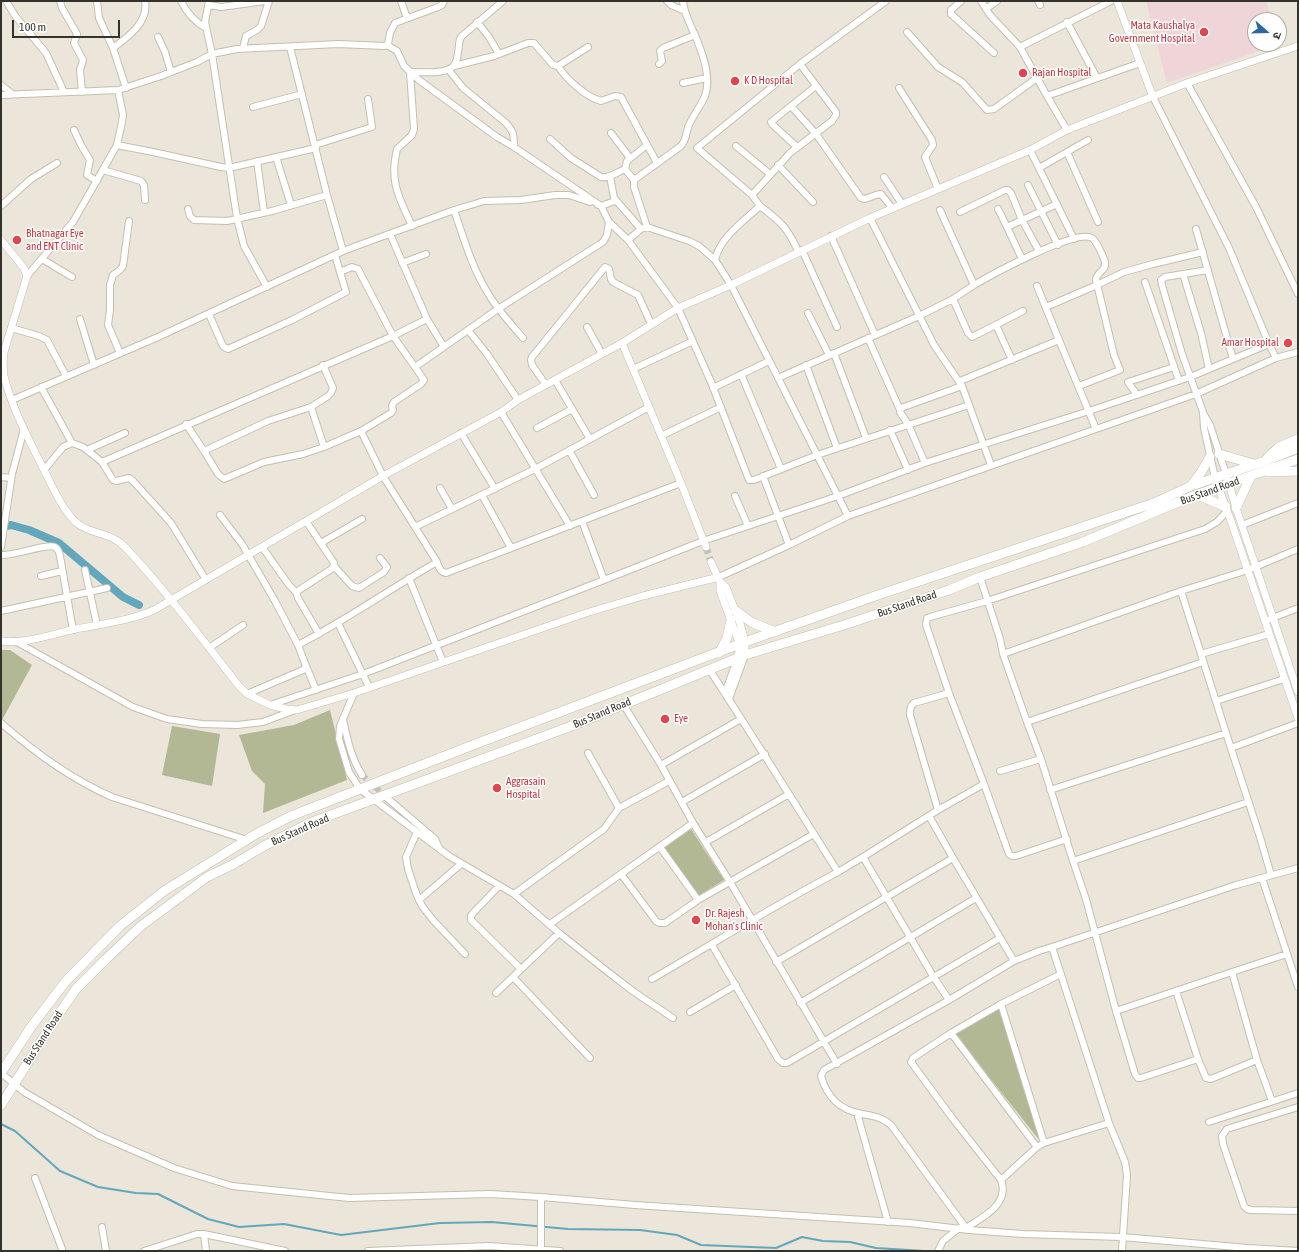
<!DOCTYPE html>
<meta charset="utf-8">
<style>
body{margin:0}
#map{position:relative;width:1299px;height:1252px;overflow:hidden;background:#ebe6d9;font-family:"Asap Condensed","Noto Sans Devanagari",sans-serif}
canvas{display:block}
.frame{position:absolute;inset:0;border:2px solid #33322c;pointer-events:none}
.north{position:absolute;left:1247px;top:12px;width:40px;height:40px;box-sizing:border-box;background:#fff;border:1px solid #adadab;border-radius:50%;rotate:110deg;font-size:11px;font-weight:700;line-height:16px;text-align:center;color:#33322c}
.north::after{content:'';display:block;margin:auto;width:14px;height:18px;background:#2c689f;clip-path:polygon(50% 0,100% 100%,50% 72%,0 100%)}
.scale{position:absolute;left:12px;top:20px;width:108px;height:18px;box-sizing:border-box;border:2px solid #33322c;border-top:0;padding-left:5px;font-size:12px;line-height:14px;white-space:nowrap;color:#33322c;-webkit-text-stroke:3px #fff;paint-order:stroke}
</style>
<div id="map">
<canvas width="1299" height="1252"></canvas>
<div class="frame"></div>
<div class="north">उ</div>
<div class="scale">100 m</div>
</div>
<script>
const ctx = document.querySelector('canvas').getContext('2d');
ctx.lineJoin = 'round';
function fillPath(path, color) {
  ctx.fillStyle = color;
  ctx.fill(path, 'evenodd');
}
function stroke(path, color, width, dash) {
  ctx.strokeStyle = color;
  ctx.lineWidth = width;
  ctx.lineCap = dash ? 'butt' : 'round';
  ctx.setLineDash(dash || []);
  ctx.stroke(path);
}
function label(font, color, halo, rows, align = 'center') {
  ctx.font = font + ' "Asap Condensed",sans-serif';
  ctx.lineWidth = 3;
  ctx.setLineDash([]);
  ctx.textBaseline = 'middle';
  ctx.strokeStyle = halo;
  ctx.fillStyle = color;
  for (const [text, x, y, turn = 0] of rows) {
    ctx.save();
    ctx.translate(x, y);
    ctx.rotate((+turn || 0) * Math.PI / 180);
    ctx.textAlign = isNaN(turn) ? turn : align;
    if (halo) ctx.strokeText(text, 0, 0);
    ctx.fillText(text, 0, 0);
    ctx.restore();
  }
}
const medical = new Path2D(`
 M1146 1H1266L1272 20H1255V44H1279L1167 83Z`);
const green = new Path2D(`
 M1 650H10L32 665 2 720 1 719Z
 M330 710 347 780 263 813 265 784 252 771 239 735 294 725Z
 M172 726 220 734 212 786 162 775Z
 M691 829 724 880 698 896 663 849Z
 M999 1008 1040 1141 955 1034Z`);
const stream = new Path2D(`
 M1 1124 15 1131 60 1171 98 1187 136 1193 158 1194 208 1219 239 1227 284 1224 341 1235 440 1223 492 1222 568 1229 640 1230 677 1235 701 1245 776 1248 802 1237 823 1241 850 1242 876 1248 925 1251`);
const canal = new Path2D(`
 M1 527 11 525 29 530 59 543 123 597 139 605`);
const minorTunnel = new Path2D(`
 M362 775 386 797`);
const tertiaryTunnel = new Path2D(`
 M706 547 711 562`);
const minor = new Path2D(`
 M6 1 16 17 46 53 64 92
 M60 1 62 8 77 34 74 43 83 60 80 70 82 92
 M97 1 99 18 113 48 126 88
 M181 1C187 13 194 22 206 28
 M209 1 205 22 212 54 237 218 244 246 267 287
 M401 1 407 18
 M667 1 671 5 685 11
 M961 1 951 10V14L994 53
 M981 1 990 15 1020 47 1047 96 1067 130
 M1038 1 1040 5
 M209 5 221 7 265 1
 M986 9 997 1
 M477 22 489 37 499 54
 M1067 22 1097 78
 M907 32 938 67 962 82 987 110 994 109 1037 78
 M158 37 165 52 171 72
 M387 45 397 51 404 66 419 80 497 137 514 147 601 206 609 222 628 240 678 308 711 382 749 480H754L817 455 969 405
 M290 47 327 195 343 251
 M1020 47 1111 1
 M113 48C128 37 149 22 145 1
 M243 48 246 36 257 30 261 26 269 1
 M659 64 662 61 660 51 663 48 695 35
 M454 66 494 56 528 43H534L553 65 558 66 588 47
 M558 66C566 79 586 97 601 101L615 96 621 97 657 163
 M449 70 463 88 506 123C514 132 514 135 514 147
 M683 83 707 78
 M1187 83 1256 207 1298 294
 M1 85 11 93
 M899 88 932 140 933 145 925 157 938 189
 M1 95 118 90 161 76 197 62 212 54 237 49 338 44 385 46 388 44 390 33 395 23 438 7 442 5 444 1
 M1047 96 1140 63
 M791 106 816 134 861 198 865 199 876 195 881 194 892 208
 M253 107 302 94
 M74 130 81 145 90 160 87 175 97 181
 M611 133 630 158
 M550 139 571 158 601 177C609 179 617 172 625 169L634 180
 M117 145 153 152 221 167 229 168 316 148
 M315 145 372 127 368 99
 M736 146 770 174
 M797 147 773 125 771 122 816 86
 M1030 150 1074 239
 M1067 152 1098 222
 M276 157 291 205
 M257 161 264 212
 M778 165 813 202
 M1039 168 1088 140
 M625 169 627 161 647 145
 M103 170 141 181 144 185 145 200
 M610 176 614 198 641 229
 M884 177 902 204
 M1028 185 1058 245
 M752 195 790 153 832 121 836 115V112L800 64
 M598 205 601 206 615 201
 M1 206 31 179 57 163
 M760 206C781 222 787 227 798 251
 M188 209 190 216 194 220 227 221 272 211 327 195
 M998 209 1007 227 1022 259
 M454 210C464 239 472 268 489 295 498 310 511 324 523 338
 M960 212 1005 190H1008L1011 193 1022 220 1039 251
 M870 218 934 345 962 386 991 465
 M412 226C399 198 389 181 397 149L412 135 414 129 410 72C422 72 449 75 455 64 459 57 458 46 460 39L462 36 503 1
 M647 227 689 241 699 246 715 260
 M1007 227 1057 204
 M1196 229 1233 359
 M390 234 427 319 444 347
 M831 236 875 335
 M628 240 641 229 647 227 634 187V180L681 146C688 138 685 130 691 121 695 113 701 105 705 96 712 77 702 51 694 33 689 22 684 13 683 1
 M802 250 837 327
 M42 259 72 277
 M402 263 426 254
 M1208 270 1165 277 1161 280 1162 285 1182 354 1203 412 1204 428 1215 478
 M340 272 352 267 358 269 393 336 415 367
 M1183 274 1201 333 1209 369
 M27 276 73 222 117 145 122 122 123 115 118 90
 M1145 282 1179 381
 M974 285C991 275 1077 228 1092 238 1096 240 1104 258 1105 262 1107 271 1096 272 1096 280L1114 355 1120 370 1079 386
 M953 299 968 333 972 337 1023 311
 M1046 307 1097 285 1124 272 1153 264 1203 252
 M808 313 829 355
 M209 314 222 344 224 347 228 349 292 320 346 292 335 255
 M80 319 94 365
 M996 325 1012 360
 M587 327 602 354
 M11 328 39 336 47 340 66 376
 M468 330 487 354 518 400
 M868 338 900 410
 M1059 340 1096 429
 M120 353 108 325 110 310V285L113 275 120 270 123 266 129 221
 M834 353 866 438
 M1276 358 1298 352
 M806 365 837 448
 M633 369 693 341
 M741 374 781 469
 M778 378 919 316 953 299 974 285 940 210
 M555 380 590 439
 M960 381 1059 340 1037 286
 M546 385 532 365 531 360 532 357 605 267 609 269 611 279 613 282 638 295 651 324
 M41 387 72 443
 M713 388 769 361
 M1137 395 1128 382 1174 367
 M12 400 158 337 343 251 454 210 484 201 521 200 555 195H569L590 202
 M311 407 324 447
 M501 412 570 526
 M1203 413 1210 425 1226 474
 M186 424 204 451 218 474 224 479 264 462 303 454 324 447 361 431 391 413 393 410 392 406 394 402 421 384 424 380 415 367 498 309 603 242 607 235 609 222
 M537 428 572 409
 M890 430 908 470
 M461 433 495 489
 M661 436 721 407
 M87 450 125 433
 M569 450 594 495
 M204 451 268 421 311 407 328 396 331 393 333 388 323 365
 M102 462 393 336 427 319
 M925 463 908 424 900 412 901 408 962 386
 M44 470 63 447 72 443 83 447 102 462 113 480 116 481 129 478 133 481 171 523 206 580
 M763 476 789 545
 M1 477 11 478
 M440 488 452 509
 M482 495 511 548
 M735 496 748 526
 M220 515 242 544 275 601 298 645 306 666 303 670 247 694
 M848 516 731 285 715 260C720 237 744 221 760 206L752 195 697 148 800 64 886 1
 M306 521 334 563 333 568 330 570 296 592 298 598 319 634
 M582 521 604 580 703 541 838 496 925 463 1089 411 1190 377 1269 344
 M1242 525 1298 503
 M415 527 535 469 649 407
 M321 543 362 519
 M1 547 12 474 24 429
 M262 547 289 585 296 592
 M1 555C14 556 47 543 55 547 59 549 59 553 60 556L73 630
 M437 562C439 567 440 572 446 573L681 483
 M334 566 352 586 359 588 384 572 387 567 380 558
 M85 570 97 625
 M41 576 62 571
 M719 577 789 545 848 516 1196 394 1276 358 1269 344 1229 248 1153 97
 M980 577 1000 639 1003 654 1027 722 1041 759 1073 861 1086 899 1116 1011
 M409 578 443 662
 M1181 591 1248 570 1298 549
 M1 611 107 588
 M1265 621 1298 608
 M338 623 369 687
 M15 641 133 707 167 719 202 724 237 725 263 722 295 710
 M298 645C346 620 390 589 437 562L383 476 361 431
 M209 648 243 625
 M1003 654 1181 591 1226 733 1260 837 1271 875
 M1201 654 1269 634
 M306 666 316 690
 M709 669C753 736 795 804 838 872L863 857 933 976 949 1000
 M354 693 340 726 339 739 349 772 360 789 449 856 514 894 559 933 608 972 634 992 673 1018
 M725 693 738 657
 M729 699 745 655
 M1216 701 1284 679
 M623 704 661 765 693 823 730 882 837 1064
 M270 705 363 674 604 580
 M343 719C347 738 351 758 362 775
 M1027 722 1203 662
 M1 723C34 752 71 779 112 797L247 840
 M1231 748 1298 723
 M588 753 619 808
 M661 765 741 719
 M1000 771 1041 759
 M1050 790 1226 733
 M386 797 435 839 439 848
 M682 802 765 754
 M938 810 910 715C910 710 910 706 914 703L949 693
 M929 816 953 858 1014 961
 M417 832 406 857 408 869 416 893 422 906 433 920 465 954
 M1067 839 1016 856H1012L1009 854 984 784 949 693 926 625 927 618 930 617 987 601 1205 529 1217 522 1227 511
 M706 842 789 794
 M660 847 698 900
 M863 857 938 810 984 784
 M1073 861 1248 802
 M621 874 656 921 659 923H665L698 900 814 834
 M1262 878 1298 987
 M499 886 473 913 471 916V920L521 969
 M514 894 604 829 619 808 669 781
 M419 900 461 864
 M550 924 693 823
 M712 945 778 1059 783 1063H787C858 1022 929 979 1000 938
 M1052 947 1039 951 1014 961 949 1000 824 1070 821 1076C827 1097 839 1110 862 1114 873 1116 882 1117 891 1125L966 1228 969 1230 1023 1234 1122 1237 1248 1248 1298 1251
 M776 962 953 858
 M513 977 590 1058
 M652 979C714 943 775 905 838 872
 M1176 991 1198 1059 1206 1078 1211 1079 1257 1060
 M496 993 559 933
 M800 1003 976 898
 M690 1012 736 985
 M951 1033 1037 1147
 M1198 1059 1141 1078H1138L1135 1074 1116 1011 1232 972
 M1 1073 24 1092 98 1135 174 1168 232 1186 349 1198 490 1194 541 1197 635 1205 910 1223 969 1230
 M1272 1101 1257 1060 1232 972 1287 954
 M1298 1107 1227 1129 1222 1136 1223 1144 1244 1206 1247 1209 1251 1210 1298 1211
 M857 1113 888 1222
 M1209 1122 1298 1093
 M1044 1143 1001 1004 1061 974
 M35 1178 62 1249
 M1001 1180 1037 1147 1044 1143 1109 1123
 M541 1197V1251
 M102 1227 106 1251
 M966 1228C983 1217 1010 1204 1001 1180L953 1119 911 1062 913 1058 951 1033 1001 1004
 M204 1234 206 1251
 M144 1251 197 1234H204L285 1251
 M368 1251 489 1246 560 1251
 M938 1251 943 1241 959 1228
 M1122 1251 1127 1175 1125 1162 1109 1123 1052 947 1236 885 1298 868`);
const tertiary = new Path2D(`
 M1117 1 1153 97
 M1 240 24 268 27 276 4 352C3 359 3 368 4 376 12 408 28 438 43 468 52 485 62 511 78 524 93 535 111 532 126 548 167 592 202 639 239 686L247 694 270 705 286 709 297 710 354 693 586 613 643 596 719 577
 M622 343 681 483 706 547
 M1228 480 1236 508 1298 692
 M1217 484 1231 521 1298 718
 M711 562 720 582V591L740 645 738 657
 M720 582 726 587 740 623 745 642V655
 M1 641C27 644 52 634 76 629 102 624 129 621 154 610L383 476 501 412 518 400 622 343 678 308 731 285 870 218 1030 150 1067 130 1187 83 1298 46`);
const primary = new Path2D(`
 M1219 454 1254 464
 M1267 458 1279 447 1298 439
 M1268 472 1298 471
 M1191 486 1200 474 1210 457
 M1198 495 1226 507
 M1236 508 1251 476
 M735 610 751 622 775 632
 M719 653 727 638 731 620
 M1 1073 31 1027 66 981 120 926 164 891 256 834 291 816 473 745 745 642 878 595 1154 503 1191 486 1265 461 1298 448
 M1 1105 52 1024 76 989 106 959 141 926 207 877 232 865 264 846 312 822 569 727 745 655 847 624 949 590 980 577 1083 542 1193 496 1298 459`);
const markers = [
 [1204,32,5,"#e0444e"],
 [1023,73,5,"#e0444e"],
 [735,81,5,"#e0444e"],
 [17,240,5,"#e0444e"],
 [1288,343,5,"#e0444e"],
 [665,719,5,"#e0444e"],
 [497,788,5,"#e0444e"],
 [696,920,5,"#e0444e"]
];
const healthNames = [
 ["Mata Kaushalya",1195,26,"right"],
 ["Government Hospital",1195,39,"right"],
 ["Rajan Hospital",1032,73],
 ["K D Hospital",744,81],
 ["Bhatnagar Eye",26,234],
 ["and ENT Clinic",26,247],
 ["Amar Hospital",1279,343,"right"],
 ["Eye",674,719],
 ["Aggrasain",506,782],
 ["Hospital",506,795],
 ["Dr. Rajesh",705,914],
 ["Mohan's Clinic",705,927]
];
const streetNames = [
 ["Bus Stand Road",1210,491,-20],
 ["Bus Stand Road",907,604,-19],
 ["Bus Stand Road",602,713,-23],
 ["Bus Stand Road",300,830,-24],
 ["Bus Stand Road",43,1038,-57]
];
fillPath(medical, '#f0d5d8');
fillPath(green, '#b2b794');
stroke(stream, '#63a7bc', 2);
stroke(canal, '#63a7bc', 8);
stroke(minorTunnel, '#c6c2b6', 6, [6, 3]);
stroke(tertiaryTunnel, '#c6c2b6', 7, [7, 3.5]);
stroke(minor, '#c3bfb1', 8);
stroke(tertiary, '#c3bfb1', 8);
stroke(primary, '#c3bfb1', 10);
stroke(minor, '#fff', 6);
stroke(tertiary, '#fff', 7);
stroke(primary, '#fff', 9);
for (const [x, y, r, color] of markers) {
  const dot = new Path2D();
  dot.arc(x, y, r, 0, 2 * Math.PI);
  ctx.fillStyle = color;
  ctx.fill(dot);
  stroke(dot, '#fff', 1.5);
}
label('11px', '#be3a42', '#fff', healthNames, 'left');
label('11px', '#33322c', '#fff', streetNames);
</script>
